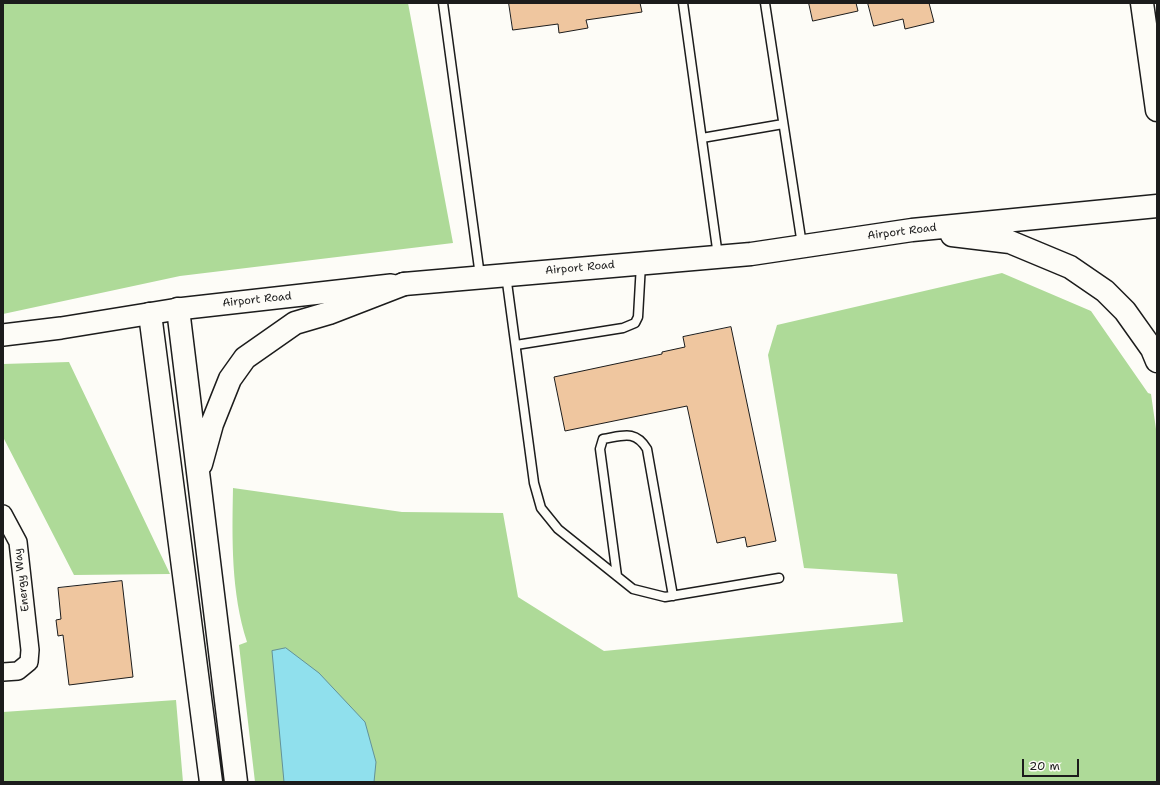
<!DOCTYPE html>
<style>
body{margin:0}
#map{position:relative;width:1160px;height:785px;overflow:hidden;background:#fdfcf7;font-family:"Shantell Sans",sans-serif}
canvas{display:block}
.frame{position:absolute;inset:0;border:4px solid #1c1c1c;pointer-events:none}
.scale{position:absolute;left:1022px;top:759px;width:57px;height:18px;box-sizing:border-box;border:2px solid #1c1c1c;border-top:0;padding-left:5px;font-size:12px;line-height:14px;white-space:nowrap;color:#1c1c1c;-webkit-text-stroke:3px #fdfcf7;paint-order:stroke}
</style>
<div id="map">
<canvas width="1160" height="785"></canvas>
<div class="frame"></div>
<div class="scale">20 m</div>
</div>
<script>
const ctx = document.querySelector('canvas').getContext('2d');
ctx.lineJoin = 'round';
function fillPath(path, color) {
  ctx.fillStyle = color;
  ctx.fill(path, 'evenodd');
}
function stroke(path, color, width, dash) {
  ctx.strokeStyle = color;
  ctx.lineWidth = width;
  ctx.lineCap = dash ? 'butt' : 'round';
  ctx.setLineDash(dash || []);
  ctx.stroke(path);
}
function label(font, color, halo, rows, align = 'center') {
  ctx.font = font + ' "Shantell Sans",sans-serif';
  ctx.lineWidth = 4;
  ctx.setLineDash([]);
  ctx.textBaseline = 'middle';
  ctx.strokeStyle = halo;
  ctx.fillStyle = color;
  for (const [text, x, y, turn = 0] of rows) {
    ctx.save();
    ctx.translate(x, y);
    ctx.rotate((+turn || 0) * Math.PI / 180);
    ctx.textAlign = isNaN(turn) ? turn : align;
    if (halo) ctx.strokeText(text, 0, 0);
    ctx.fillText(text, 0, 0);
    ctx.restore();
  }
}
const green = new Path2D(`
 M3 3H408L453 243 180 276 3 314Z
 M1002 273 1091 311 1148 393 1151 394 1157 436V782H255L239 645 247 642C231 592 232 540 233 488L402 512 503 513 518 597 604 651 903 622 897 574 804 568 768 355 777 325Z
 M69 362 170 574 74 575 3 437V364Z
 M176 700 183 782H3V712Z`);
const water = new Path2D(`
 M286 648 319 673 365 722 376 762 374 782H284L272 651Z`);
const building = new Path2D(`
 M509 3H640L642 12 586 20 588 28 559 33 558 24 513 30Z
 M809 3H856L858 11 813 21Z
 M868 3H929L934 22 905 29 903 19 874 26Z
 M731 327 776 541 747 547 745 537 717 543 687 406 565 431 554 377 662 354V352L685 347 683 337Z
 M122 581 133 677 69 685 63 635 58 636 56 620 61 619 58 588Z`);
const service = new Path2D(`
 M443 3 480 276
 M683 3 718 256
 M765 3 802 245
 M702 138 783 124
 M506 275 534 483 541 508 558 529 633 589 665 597 779 578
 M516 345 623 328 635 323 638 317 641 264
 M617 576 600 449 603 439C622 436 635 429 647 449L673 596`);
const minor = new Path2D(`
 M3 514 18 542 30 650 29 662 18 671 3 672`);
const tertiary = new Path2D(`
 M3 335 61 328 178 309 391 285`);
const primary = new Path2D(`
 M1142 3 1157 110
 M952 235 1010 242 1070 267 1105 291 1125 311 1152 349 1157 361
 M404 284 751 254 912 230 1157 206`);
const motorway = new Path2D(`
 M178 309 236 782
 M150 314 211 782
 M201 464 212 424 230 379 245 358 295 323 329 313 404 284`);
const streetNames = [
 ["Airport Road",902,232,-7],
 ["Airport Road",580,268,-5],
 ["Airport Road",257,300,-6],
 ["Energy Way",22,580,-97]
];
fillPath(green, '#aeda98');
fillPath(water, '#90e0ed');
stroke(water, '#629299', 1);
fillPath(building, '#efc69f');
stroke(building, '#1c1c1c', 1);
stroke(service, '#1c1c1c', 11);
stroke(minor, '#1c1c1c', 20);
stroke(tertiary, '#1c1c1c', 24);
stroke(primary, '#1c1c1c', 25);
stroke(motorway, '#1c1c1c', 25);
stroke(service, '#fdfcf7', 8);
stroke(minor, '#fdfcf7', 17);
stroke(tertiary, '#fdfcf7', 21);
stroke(primary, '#fdfcf7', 22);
stroke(motorway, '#fdfcf7', 22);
label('11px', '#1c1c1c', '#fdfcf7', streetNames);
</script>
